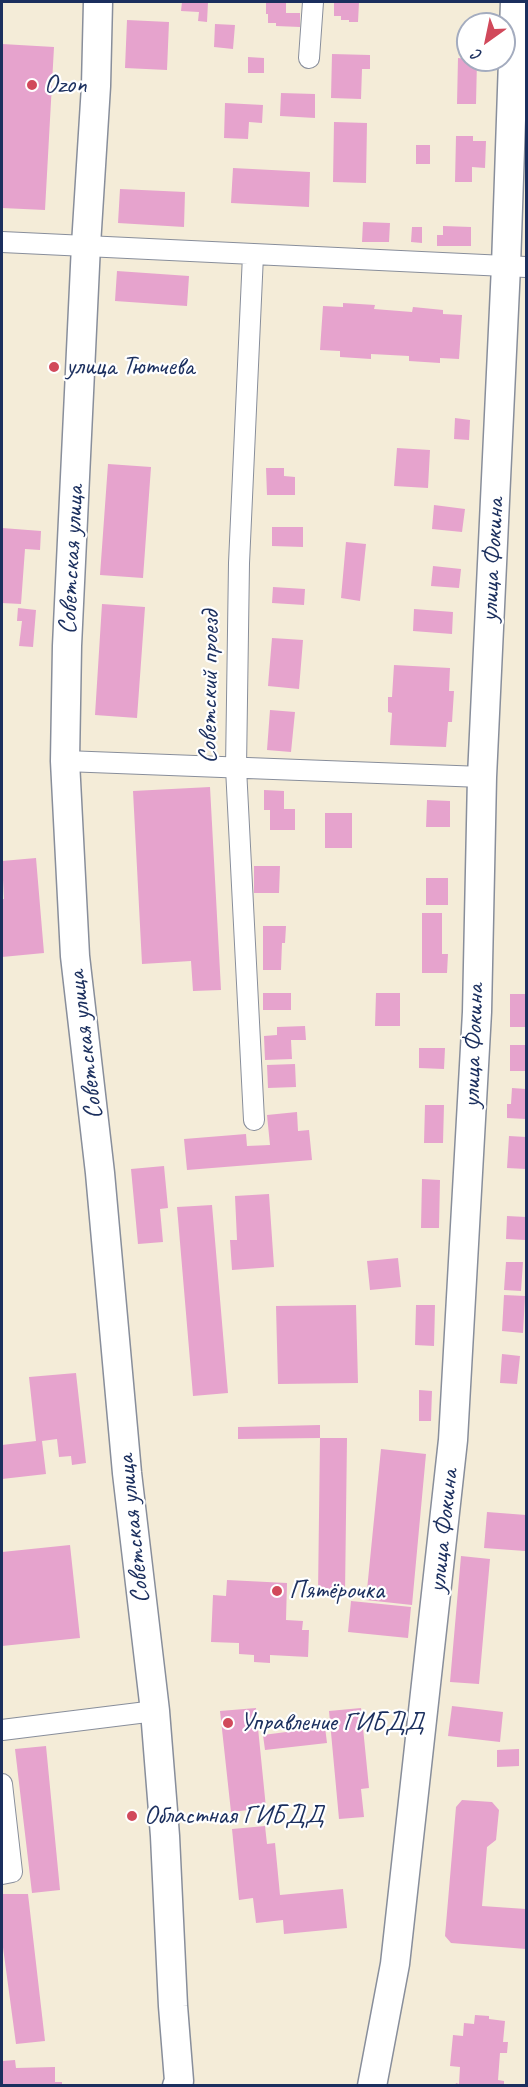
<!DOCTYPE html>
<meta charset="utf-8">
<style>
body{margin:0}
#map{position:relative;width:528px;height:2087px;overflow:hidden;background:#f4ecd8;font-family:Caveat,sans-serif}
canvas{display:block}
.frame{position:absolute;inset:0;border:3px solid #1b2f5e;pointer-events:none}
.north{position:absolute;left:456px;top:12px;width:60px;height:60px;box-sizing:border-box;background:#fff;border:2px solid #a4acbf;border-radius:50%;rotate:213deg;font-size:16px;font-weight:700;line-height:24px;text-align:center;color:#1b2f5e}
.north::after{content:'';display:block;margin:auto;width:21px;height:27px;background:#d1495b;clip-path:polygon(50% 0,100% 100%,50% 72%,0 100%)}
</style>
<div id="map">
<canvas width="528" height="2087"></canvas>
<div class="frame"></div>
<div class="north">С</div>
</div>
<script>
const ctx = document.querySelector('canvas').getContext('2d');
ctx.lineJoin = 'round';
function fillPath(path, color) {
  ctx.fillStyle = color;
  ctx.fill(path, 'evenodd');
}
function stroke(path, color, width, dash) {
  ctx.strokeStyle = color;
  ctx.lineWidth = width;
  ctx.lineCap = dash ? 'butt' : 'round';
  ctx.setLineDash(dash || []);
  ctx.stroke(path);
}
function label(font, color, halo, rows, align = 'center') {
  ctx.font = font + ' Caveat,sans-serif';
  ctx.lineWidth = 4.5;
  ctx.setLineDash([]);
  ctx.textBaseline = 'middle';
  ctx.strokeStyle = halo;
  ctx.fillStyle = color;
  for (const [text, x, y, turn = 0] of rows) {
    ctx.save();
    ctx.translate(x, y);
    ctx.rotate((+turn || 0) * Math.PI / 180);
    ctx.textAlign = isNaN(turn) ? turn : align;
    if (halo) ctx.strokeText(text, 0, 0);
    ctx.fillText(text, 0, 0);
    ctx.restore();
  }
}
const building = new Path2D(`
 M182 2H208L207 22 198 21 199 12 181 11Z
 M266 2H286V13H300V27L276 26V23H268V14H266Z
 M334 2H359L358 22H349V20H341V16H334Z
 M127 20 169 22 167 70 125 68Z
 M215 24 235 25 233 49 214 47Z
 M2 44 54 47 45 210 2 208Z
 M332 54 370 55V69H362L361 99 331 98Z
 M248 57 264 58V73H248Z
 M458 58 477 60 476 104H457Z
 M281 93 315 94V118L280 116Z
 M225 103 263 105 262 123 249 122 248 139 224 138Z
 M334 122 367 123 366 183 333 182Z
 M456 136H473V141H486L485 168 472 167V182H455Z
 M416 145H430V164H416Z
 M233 168 310 172 309 207 231 203Z
 M120 189 185 192 184 227 118 223Z
 M363 222 390 223 389 242H362Z
 M443 226 471 227V246H437V235H443Z
 M412 227H422V243L411 242Z
 M117 271 189 276 187 306 115 301Z
 M343 303 375 305 374 309 412 312 413 307 443 310V314L462 315 459 359 440 358V363L409 361V356L371 354V359L340 357V351L320 350 323 306 343 307Z
 M455 418 470 420 469 440 454 439Z
 M397 448 430 450 428 488 394 486Z
 M108 464 151 467 143 578 100 575Z
 M266 468H284V476L295 477V495H267Z
 M434 505 465 509 462 532 432 529Z
 M272 527H303V547L272 546Z
 M2 528 41 531 40 550 25 549 21 604 2 603Z
 M346 542 366 544 360 601 341 598Z
 M433 566 461 569 459 588 431 586Z
 M273 587 305 589 304 605 272 603Z
 M102 604 145 607 137 718 95 715Z
 M18 608 36 610 33 647 19 646 22 621H17Z
 M414 609 453 612 452 634 413 631Z
 M272 638 303 640 299 689 268 686Z
 M394 665 450 668 449 691H454L452 722H448L446 747 390 745 392 713 388 712V697H392Z
 M270 710 295 712 291 752 267 750Z
 M210 787 221 990 193 991 191 961 142 964 133 791Z
 M264 790 284 791V809H295V830H270V810H264Z
 M427 800 450 801V827H426Z
 M325 813H352V848H325Z
 M36 858 44 953 2 957V899H4L2 861Z
 M254 866H280L279 893H254Z
 M426 878H448V905H426Z
 M422 913H442V954H448L447 973H422Z
 M263 926H286L285 943H282L281 970H263Z
 M263 993H291V1010H263Z
 M376 993H400V1026H375Z
 M510 994H526V1027H510Z
 M305 1026 306 1040H291L292 1059 265 1060 264 1036 277 1035V1027Z
 M510 1045H526V1071H510Z
 M419 1048H445L444 1069 419 1068Z
 M295 1064 296 1087 268 1088 267 1065Z
 M512 1088 526 1089V1119L507 1118V1104H511Z
 M425 1105H444L443 1143H424Z
 M297 1112 298 1131 309 1130 312 1160 187 1170 184 1139 246 1134 247 1146 270 1145 267 1115Z
 M509 1136 526 1137V1169L507 1168Z
 M164 1166 168 1208 160 1209 163 1242 138 1244 131 1169Z
 M422 1179 440 1180 439 1228H421Z
 M269 1194 274 1267 232 1270 230 1240H237L235 1196Z
 M212 1205 228 1393 193 1396 177 1207Z
 M507 1216 526 1217V1240L506 1239Z
 M398 1258 401 1287 370 1290 367 1261Z
 M506 1262H523L521 1291 504 1290Z
 M504 1295 525 1296 523 1333 502 1331Z
 M356 1305 358 1383 278 1384 276 1306Z
 M416 1305H435L434 1346 415 1345Z
 M502 1354 520 1356 517 1384 500 1383Z
 M76 1373 86 1463 72 1465 71 1456 59 1457 57 1439 42 1441 46 1474 2 1479V1445L36 1441 29 1377Z
 M419 1390 432 1391 431 1421H419Z
 M320 1425V1438H347L345 1594H318L320 1438 238 1439V1427Z
 M381 1449 426 1454 412 1605 366 1600Z
 M487 1512 526 1515 525 1551 484 1548Z
 M70 1545 80 1638 2 1646V1552Z
 M461 1556 490 1559 479 1684 450 1682Z
 M227 1580 287 1583 286 1620 303 1621 302 1630H309L308 1657 270 1655V1663L254 1662V1655L239 1654V1643L211 1642 213 1595 226 1596Z
 M351 1601 411 1607 408 1638 348 1632Z
 M452 1706 503 1712 500 1742 448 1736Z
 M256 1708 266 1808 231 1812 220 1711Z
 M361 1708 369 1788 361 1789 364 1817 339 1819 329 1711Z
 M325 1727 327 1743 265 1750 263 1735Z
 M46 1746 60 1890 32 1893 15 1749Z
 M519 1749V1766L497 1767V1750Z
 M462 1800 492 1802 499 1810 496 1840 487 1847 482 1906 526 1909V1949L451 1943 445 1936 456 1807Z
 M265 1826 267 1844 275 1843 280 1895 343 1889 347 1928 284 1934 283 1920 256 1923 253 1898 239 1900 232 1829Z
 M2 1894H28L45 2041 16 2044 2 1940Z
 M475 2015 489 2016V2019L505 2021 503 2042H508L507 2053H500L498 2080 504 2081V2086H455L456 2083 459 2084 460 2067 450 2066 453 2035 463 2036 464 2023 474 2024Z
 M15 2060 16 2068 55 2067V2082H62V2086H2V2061Z`);
const street = new Path2D(`
 M309 58 313 2
 M2 242 526 267
 M253 255 239 563 236 768 254 1120
 M65 761 482 777
 M2 1730 155 1711
 M2 1784 12 1872 2 1874`);
const secondary = new Path2D(`
 M98 2 96 86 86 245 67 646 65 761 75 956 100 1173 127 1473 155 1711 165 1836 173 2006 179 2081 177 2086
 M372 2086 395 1964 453 1440 477 1012 482 777 506 266 515 2`);
const markers = [
 [32,85,6,"#d1495b"],
 [54,367,6,"#d1495b"],
 [277,1591,6,"#d1495b"],
 [228,1723,6,"#d1495b"],
 [132,1816,6,"#d1495b"]
];
const poiNames = [
 ["Ozon",44,85],
 ["улица Тютчева",66,367],
 ["Пятёрочка",289,1591],
 ["Управление ГИБДД",240,1723],
 ["Областная ГИБДД",144,1816]
];
const streetNames = [
 ["Советская улица",72,560,-87],
 ["улица Фокина",493,560,-87],
 ["Советский проезд",210,687,-89],
 ["Советская улица",86,1045,-97],
 ["улица Фокина",474,1046,-88],
 ["Советская улица",134,1529,-96],
 ["улица Фокина",444,1531,-84]
];
fillPath(building, '#e6a3cd');
stroke(street, '#888e9b', 22);
stroke(secondary, '#888e9b', 31);
stroke(street, '#fff', 20);
stroke(secondary, '#fff', 28);
for (const [x, y, r, color] of markers) {
  const dot = new Path2D();
  dot.arc(x, y, r, 0, 2 * Math.PI);
  ctx.fillStyle = color;
  ctx.fill(dot);
  stroke(dot, '#fff', 2);
}
label('26px', '#1b2f5e', '#fff', poiNames, 'left');
label('26px', '#1b2f5e', '#fff', streetNames);
</script>
